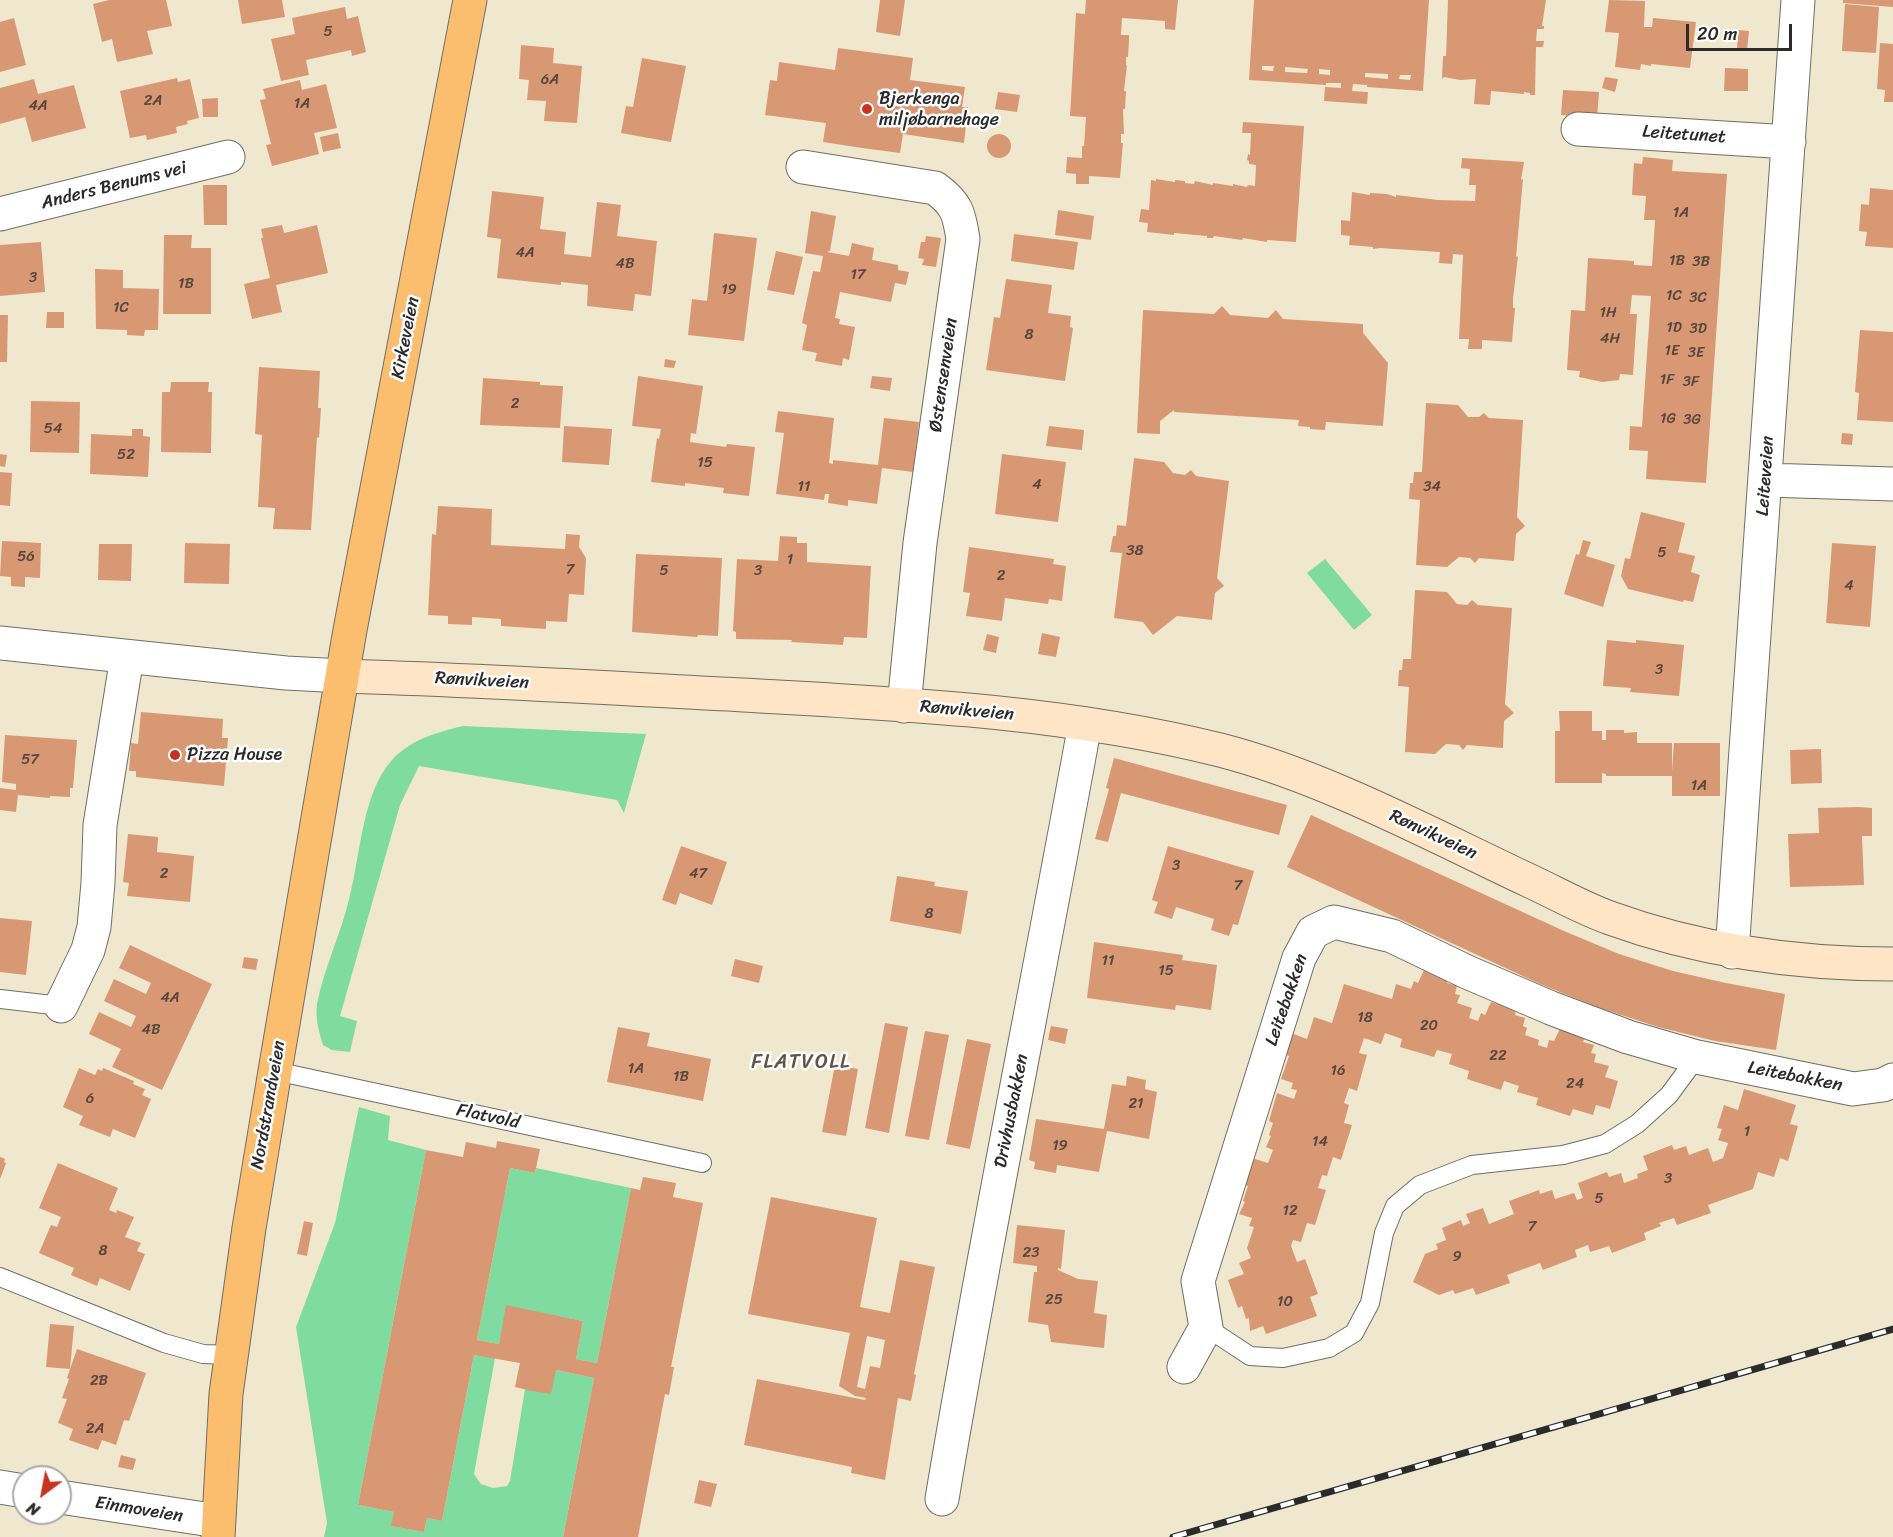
<!DOCTYPE html>
<meta charset="utf-8">
<style>
body{margin:0}
#map{position:relative;width:1893px;height:1537px;overflow:hidden;background:#f0e8ce;font-family:Sriracha,sans-serif}
canvas{display:block}
.north{position:absolute;left:12px;top:1465px;width:60px;height:60px;box-sizing:border-box;background:#fff;border:2px solid #aaa;border-radius:50%;rotate:212deg;font-size:16px;font-weight:700;line-height:24px;text-align:center;color:#2b2b2b}
.north::after{content:'';display:block;margin:auto;width:21px;height:27px;background:#c8321e;clip-path:polygon(50% 0,100% 100%,50% 72%,0 100%)}
.scale{position:absolute;left:1686px;top:24px;width:106px;height:27px;box-sizing:border-box;border:3px solid #2b2b2b;border-top:0;padding-left:8px;font-size:18px;line-height:21px;white-space:nowrap;color:#2b2b2b;-webkit-text-stroke:4px #fff;paint-order:stroke}
</style>
<div id="map">
<canvas width="1893" height="1537"></canvas>
<div class="north">N</div>
<div class="scale">20 m</div>
</div>
<script>
const ctx = document.querySelector('canvas').getContext('2d');
ctx.lineJoin = 'round';
function fillPath(path, color) {
  ctx.fillStyle = color;
  ctx.fill(path, 'evenodd');
}
function stroke(path, color, width, dash) {
  ctx.strokeStyle = color;
  ctx.lineWidth = width;
  ctx.lineCap = dash ? 'butt' : 'round';
  ctx.setLineDash(dash || []);
  ctx.stroke(path);
}
function label(font, color, halo, rows, align = 'center') {
  ctx.font = font + ' Sriracha,sans-serif';
  ctx.lineWidth = 5;
  ctx.setLineDash([]);
  ctx.textBaseline = 'middle';
  ctx.strokeStyle = halo;
  ctx.fillStyle = color;
  for (const [text, x, y, turn = 0] of rows) {
    ctx.save();
    ctx.translate(x, y);
    ctx.rotate((+turn || 0) * Math.PI / 180);
    ctx.textAlign = isNaN(turn) ? turn : align;
    if (halo) ctx.strokeText(text, 0, 0);
    ctx.fillText(text, 0, 0);
    ctx.restore();
  }
}
const green = new Path2D(`
 M1325 559 1372 615 1354 630 1307 573Z
 M463 726 646 734 624 813 617 800 419 766 400 805 340 1016 357 1021 350 1052 332 1050 323 1045C319 1033 315 1017 317 1004 324 967 342 932 350 895 360 855 362 803 385 769 403 742 433 733 463 726Z
 M359 1107 390 1116 388 1140 426 1150 358 1505 394 1512 392 1526 424 1532 427 1518 442 1521 474 1355 495 1358 474 1474 481 1484 493 1488 507 1486 510 1481 525 1389 556 1370 594 1378 563 1537H324L327 1523 296 1327 335 1223Z
 M510 1168 535 1173 536 1168 631 1188 597 1363 576 1359 583 1321 507 1306 499 1344 477 1340Z`);
const building = new Path2D(`
 M109 0H166L172 26 147 31 153 54 117 62 112 39 102 42 93 4Z
 M238 0H282L285 17 242 24Z
 M880 0H905L900 36 876 32Z
 M1086 0H1178L1175 30 1165 29V21L1122 18 1121 35H1129V40L1128 57H1126V66L1127 65 1124 91H1126L1125 109H1123L1124 134H1121V143H1123L1120 178 1089 176V184H1076V174L1066 173 1067 157 1082 158V146H1084L1086 117 1070 116 1076 13 1085 14Z
 M1254 0H1429L1423 91 1367 87V85L1353 84 1352 91 1368 92 1367 104 1324 101 1325 87 1341 88V83H1326V85L1249 80ZM1262 66H1274L1273 71 1262 70ZM1285 67 1308 69 1307 73 1285 72ZM1319 69 1330 70V75L1319 74ZM1365 73 1388 74V79L1365 77ZM1400 75H1411L1410 80 1399 79Z
 M1448 0H1546L1542 26H1544V29H1537L1536 41H1544L1543 47H1536L1535 95H1530V93L1524 92V94L1491 91 1490 105 1474 104 1476 79 1460 80 1444 77 1442 79 1443 56H1446Z
 M1609 0 1645 1 1644 27H1652L1653 18 1696 22 1690 68 1651 64V66L1641 64 1640 70 1615 67 1619 33 1605 32Z
 M1843 0H1893V7L1843 3Z
 M1845 4 1879 7 1876 53 1842 51Z
 M345 7 347 19 358 16 366 52 352 56 351 50 306 60 309 75 281 81 271 39 295 34 292 18Z
 M14 18 26 65 0 72V22Z
 M1738 30 1749 31 1747 50H1737Z
 M1880 43 1893 44V102H1884L1885 90 1877 89Z
 M521 45 554 48 553 63 582 66 577 123 544 121 546 101 527 100 529 80 519 79Z
 M838 48 913 58 910 80 965 87 962 107H968L964 143 903 134 900 153 862 148 823 142 826 123 765 115 770 80 777 81 779 62 835 70Z
 M642 58 686 66 671 142 621 133 626 106 633 107Z
 M1725 68 1748 69V91H1724Z
 M1605 77 1618 79 1615 92 1602 88Z
 M177 78 178 82 190 79 199 118 187 121 188 124 176 127 177 133 147 140 146 135 130 138 120 91Z
 M34 79 38 94 74 85 86 128 32 142 25 117 0 124V88Z
 M300 80 302 90 326 84 337 128 314 133 319 154 272 166 266 145 271 144 260 100 266 99 263 89Z
 M1563 90 1599 92 1597 118 1561 115Z
 M998 92 1020 95 1017 112 995 109Z
 M218 98V117H203L202 99Z
 M1243 122 1304 126 1296 242 1267 240V242L1243 238 1242 240 1214 236 1213 238H1207V236L1174 233V235L1147 232 1148 223 1139 222 1141 209 1149 210 1151 180 1156 181V179L1175 182V180L1185 181V183L1194 184 1195 181 1213 185V183L1233 186V184L1247 187 1248 185 1255 186 1256 165 1249 164V161L1247 160 1248 154 1250 155 1251 133H1242Z
 M338 133 341 148 323 152 320 137Z
 M987 146a12 12 0 1 1 24 0a12 12 0 1 1-24 0Z
 M1643 157 1673 160 1672 171 1727 174 1706 483 1646 479 1648 451 1629 450 1630 426 1642 427 1651 296 1632 295 1630 314H1637L1633 375 1620 374 1619 380 1602 382 1579 377 1580 371 1567 370 1571 310 1585 311 1588 258 1634 261V265L1652 266 1655 220H1644L1646 196 1632 195 1634 163 1642 164Z
 M1462 158 1524 162 1521 180 1523 179 1516 257 1518 256 1513 299V308H1515L1512 342 1482 340V349H1468L1469 339H1459L1463 255 1453 254 1452 264 1439 263 1440 252 1380 248 1373 249V247L1349 245 1350 236 1341 235V220L1350 221 1352 192 1370 195V193L1387 194 1396 197V195L1438 200 1475 201 1476 185H1469L1470 169 1461 168Z
 M203 185H227V225H204Z
 M1870 188 1893 190V248L1865 246 1867 232 1859 231 1861 204 1869 205Z
 M492 191 544 197 540 229 566 232 564 254 591 257 597 202 621 205 617 236 657 241 651 296 635 294 633 311 587 306 588 285 561 282V285L497 278 501 239 487 237Z
 M1058 210 1094 216 1091 240 1055 235Z
 M811 211 836 216 830 251 827 252 849 256 852 243 874 248 872 260 898 265V270L909 272 906 285 895 283 891 302 840 292 835 318 840 319 839 324 855 327 849 360 843 358 842 366 815 361 817 353 802 350 807 325 802 323 813 271 820 272 823 256 805 253Z
 M282 225 284 233 317 225 328 273 276 285 282 312 252 319 244 284 270 278 261 238H263L261 229Z
 M714 233 757 238 744 341 688 335 692 299 707 301Z
 M1014 234 1078 242 1074 270 1011 261Z
 M164 235H192L191 248H211V314H163Z
 M926 236 941 238 936 267 922 265 924 259 918 258 921 242H925Z
 M41 242 45 292 0 296V245Z
 M776 251 803 257 794 295 767 290Z
 M95 269 123 270V288L159 289 158 330H145L144 336 127 335V330L96 329Z
 M1006 279 1052 285 1048 313 1071 316 1070 327 1073 328 1065 381 986 370 994 317 1000 318Z
 M1222 306 1230 315 1268 318 1276 310 1283 319 1363 324V333L1388 363 1383 426 1326 422 1325 430 1310 429V427L1298 426 1299 420 1174 412V410L1160 421V434L1137 433 1143 310 1214 314Z
 M47 312H64V328H46Z
 M0 315H8L7 362H0Z
 M1860 330 1893 332V422L1857 420 1859 393 1855 392Z
 M665 359 676 361 674 368 664 367Z
 M259 367 320 371 318 408H321L319 438 317 437 311 530 273 529 275 508 258 507 262 435 255 434Z
 M638 376 703 386 696 434 691 433 690 442 726 447 727 444 755 447 749 496 723 493 724 488 685 483V486L651 482 657 438 659 439 661 429 632 426Z
 M872 376 892 378 890 391 870 388Z
 M483 378 540 382V385L563 386 560 428 480 425Z
 M171 382H209L208 392H212L211 453 161 452 162 392H170Z
 M31 401 80 402 79 453 30 452Z
 M1426 403 1458 405 1468 417H1479L1484 413 1489 418 1523 420 1517 517 1525 526 1516 534 1514 561 1479 558 1475 563 1470 558 1459 557 1447 567 1416 565 1420 500 1409 499 1410 483H1413L1414 472H1422Z
 M778 411 834 418 829 463 833 464V460L878 465 884 418 919 422 913 472 882 468 877 504 848 500V506L828 503 829 494H825L824 500 776 494 784 433 775 432Z
 M564 426 612 429 609 465 562 462Z
 M1049 426 1084 430 1082 450 1046 446Z
 M132 429H143V436L150 437 148 477 90 474 91 434 132 436Z
 M1842 433 1853 434 1852 445 1841 444Z
 M0 454 7 455 5 467 0 466Z
 M1002 454 1066 462 1058 522 995 514Z
 M1134 458 1164 462 1173 473 1185 475 1191 470 1196 476 1229 481 1217 578 1224 586 1215 593 1212 620 1177 616 1153 635 1143 622 1114 618 1122 553 1110 552 1113 536H1116L1117 525 1126 526Z
 M0 472 12 473 10 506 0 505Z
 M438 506 492 509 491 545 565 549 566 534 580 535 579 547 586 558 584 595 569 594 567 622 546 621V629L501 626V619L472 617V625L448 624V616L428 615 432 534 436 535Z
 M1641 512 1685 523 1678 552 1695 556 1691 572 1700 575 1693 602 1684 600 1683 602 1628 589 1621 576 1625 558 1630 559Z
 M780 536 797 537V543H807V562L871 566 867 638 844 637 843 645 791 642 792 640 736 639V632L733 631 737 559 778 561Z
 M1583 540 1591 542 1586 556 1615 565 1603 607 1564 594 1576 554 1579 555Z
 M2 541 41 543 40 578 25 577V587L11 586V577L0 576Z
 M185 543 230 544 229 584 184 583Z
 M1832 543 1876 546 1870 627 1826 623Z
 M99 544H132L131 581 98 580Z
 M969 547 1054 559 1053 564 1066 566 1062 601 1049 599 1048 604 1005 598 1002 621 966 616 970 593 963 592Z
 M636 554 722 558 718 636 698 635 697 637 632 632Z
 M1415 590 1447 592 1457 604 1467 605 1472 600 1478 605 1512 608 1505 704 1514 713 1504 721 1503 748 1467 745 1463 750 1459 745 1446 744 1435 754 1405 752 1409 687 1398 686 1399 670H1402L1403 659H1411Z
 M1042 633 1060 637 1056 657 1038 654Z
 M987 634 999 637 996 653 983 650Z
 M1607 640 1636 643V640L1684 645 1679 696 1630 692 1631 688 1603 686Z
 M1559 711H1592V731H1602V740H1606V730H1624V733L1637 732V743H1672V771L1674 743H1720V796H1672V776H1606V774L1602 773V783H1555V731H1560Z
 M141 712 223 719 222 738H228L224 786 136 777V771H129L131 743 138 744Z
 M5 735 77 740 73 788H70V797L50 796V798L18 795 16 812 0 810V788L16 790V784L2 782Z
 M1821 749 1822 783 1791 784 1790 750Z
 M1114 758 1287 805 1279 835 1121 793 1108 842 1095 839 1109 789 1106 788Z
 M1859 807 1872 808V836H1862L1864 885 1790 887 1788 834 1819 833 1818 808Z
 M1311 815 1564 931 1619 954 1673 971 1726 983 1785 994 1776 1050 1715 1041 1658 1027 1600 1008 1540 984 1287 867Z
 M128 834 158 837 157 852 194 856 190 902 127 896 129 883 123 882Z
 M681 846 727 862 712 905 680 893 676 905 662 900Z
 M1168 846 1254 871 1238 925 1233 924 1229 936 1211 930 1214 919 1176 907 1172 919 1154 913 1158 902 1152 900Z
 M897 876 935 882 934 886 968 891 961 934 890 921Z
 M0 918 32 921 26 975 0 972Z
 M1094 942 1183 955 1182 960 1217 965 1211 1010 1176 1005 1175 1010 1087 998Z
 M130 945 212 984 162 1090 112 1067 121 1049 89 1034 99 1012 131 1027 136 1016 104 1001 114 979 146 994 151 983 119 968Z
 M244 957 258 959 256 970 242 968Z
 M735 959 763 966 759 983 731 976Z
 M1424 970 1448 977 1447 983 1457 986 1455 994 1460 995 1457 1003 1472 1008 1469 1018 1478 1021 1481 1013 1485 1015 1491 1002 1516 1009 1515 1015 1525 1018 1523 1026 1527 1028 1525 1035 1539 1040 1538 1045 1547 1048 1549 1040 1554 1041 1560 1029 1585 1037 1583 1042 1594 1045 1591 1053 1596 1054 1594 1062 1609 1066 1605 1077 1618 1081 1610 1109 1596 1105 1593 1115 1573 1109 1570 1116 1536 1105 1538 1098 1517 1092 1519 1086 1504 1081 1501 1090 1467 1079 1469 1071 1449 1064 1452 1054 1437 1050 1434 1057 1400 1047 1402 1039 1385 1033 1381 1044 1364 1038 1359 1053 1367 1055 1357 1091 1349 1088 1344 1103 1349 1105 1344 1123 1352 1125 1341 1160 1333 1157 1327 1176 1322 1175 1318 1188 1326 1190 1315 1225 1307 1223 1301 1242 1293 1240 1291 1246 1297 1262 1305 1259 1318 1294 1310 1297 1317 1316 1266 1334 1263 1326 1250 1331 1249 1318 1246 1319 1242 1306 1238 1308 1228 1280 1244 1274 1239 1263 1251 1258 1247 1248 1254 1227 1249 1226 1252 1218 1239 1214 1245 1202 1243 1201 1248 1186 1244 1185 1252 1158 1268 1163 1273 1150 1266 1147 1271 1136 1269 1135 1273 1123 1269 1121 1277 1093 1294 1099 1297 1090 1291 1089 1293 1083 1281 1079 1289 1056 1284 1054 1291 1033 1307 1039 1314 1017 1332 1023 1344 984 1392 999 1396 984 1411 989 1414 981 1418 983Z
 M885 1023 908 1027 889 1133 865 1128Z
 M1051 1026 1068 1029 1065 1044 1048 1040Z
 M618 1027 650 1033 647 1046 711 1059 703 1101 607 1082Z
 M925 1031 949 1035 929 1140 905 1136Z
 M967 1039 991 1044 970 1149 946 1144Z
 M835 1065 858 1069 846 1136 822 1132Z
 M79 1068 95 1075 98 1069 102 1071 103 1068 134 1081 133 1084 145 1089 142 1095 151 1099 135 1138 113 1129 110 1137 79 1125 83 1116 63 1107Z
 M1127 1076 1146 1080 1145 1089 1157 1092 1149 1139 1107 1131 1099 1172 1057 1165 1056 1173 1034 1169 1035 1162 1029 1160 1036 1119 1104 1129 1112 1084 1126 1086Z
 M1744 1089 1796 1105 1790 1124 1798 1126 1788 1161 1780 1158 1774 1177 1758 1172 1753 1189 1708 1205 1711 1213 1677 1225 1674 1218 1659 1223 1661 1226 1644 1233 1646 1240 1612 1253 1609 1246 1590 1252 1588 1245 1575 1250 1577 1257 1543 1270 1540 1263 1507 1275 1510 1283 1476 1295 1473 1288 1455 1294 1453 1290 1439 1295 1413 1282 1425 1254 1438 1249 1436 1244 1446 1240 1442 1228 1461 1220 1463 1226 1470 1223 1466 1214 1483 1208 1489 1224 1514 1214 1509 1201 1539 1190 1540 1194 1552 1190 1555 1199 1574 1193 1577 1200 1583 1198 1578 1183 1607 1172 1609 1177 1621 1173 1624 1183 1638 1178 1637 1174 1648 1170 1643 1156 1672 1145 1674 1150 1686 1146 1689 1155 1708 1148 1713 1162 1723 1158 1728 1143 1718 1140 1722 1129 1717 1128 1724 1105 1738 1110Z
 M497 1141 540 1149 535 1173 510 1168 477 1340 499 1344 506 1305 583 1321 576 1359 597 1363 631 1188 640 1190 643 1177 676 1183 673 1197 703 1203 671 1367H674L669 1395 665 1394 638 1537H563L594 1378 556 1370 551 1394 532 1391 515 1387 520 1363 474 1355 442 1521 427 1518 424 1532 391 1526 394 1512 358 1505 426 1150 463 1157 466 1142 496 1148Z
 M0 1157 5 1159 4 1162 6 1163 0 1179Z
 M58 1163 118 1188 109 1210 116 1213 117 1210 134 1217 125 1237 141 1243 137 1251 145 1254 130 1291 100 1278 97 1286 71 1275 74 1268 39 1253 51 1225 57 1227 61 1217 39 1208Z
 M771 1197 877 1218 860 1307 890 1313 900 1260 935 1267 914 1374 916 1375 911 1401 898 1398 885 1480 851 1473 852 1467 744 1445 757 1379 865 1400 866 1398 855 1396 839 1386 850 1333 748 1314ZM867 1336 885 1340 880 1368 870 1366 865 1389 857 1387Z
 M304 1221 313 1223 307 1256 297 1254Z
 M1017 1225 1065 1230 1061 1269 1058 1268V1270L1078 1279 1098 1281 1094 1313 1107 1315 1104 1348 1051 1342 1048 1325 1028 1322 1034 1272H1037V1266L1013 1263Z
 M50 1324 74 1326 70 1369 46 1367Z
 M77 1349 146 1373 129 1421 124 1420 116 1445 102 1440 98 1450 69 1440 73 1429 58 1423 67 1399 62 1398 69 1379 67 1378Z
 M121 1455 136 1459 133 1470 118 1467Z
 M699 1480 717 1484 711 1507 694 1503Z`);
const lane = new Path2D(`
 M0 999 61 1006
 M275 1071 702 1163
 M0 1277 164 1343 203 1354 231 1355
 M1206 1327 1250 1356 1283 1358 1329 1348 1354 1333 1370 1303 1384 1233 1395 1206 1420 1185 1472 1165 1563 1155 1605 1144 1637 1124 1669 1095 1697 1057`);
const street = new Path2D(`
 M1578 129 1789 142
 M803 167 935 188C957 204 959 213 963 239L920 543 904 706
 M0 214 228 157
 M1766 480 1893 484
 M0 643 286 673 343 676
 M1732 952 1798 0
 M61 1006 88 950 94 927 98 883 100 825 127 657
 M1184 1367 1206 1327 1198 1281 1299 958 1313 932 1334 922 1392 936 1467 972 1551 1008 1628 1037 1697 1057 1853 1089 1883 1085 1893 1080
 M0 1487 24 1491
 M60 1497 218 1521
 M942 1499C985 1240 1038 983 1085 724`);
const secondary = new Path2D(`
 M343 676C476 680 610 688 743 695 902 704 1065 711 1220 750 1325 777 1432 835 1530 881 1556 893 1582 908 1610 918 1701 951 1797 964 1893 964`);
const primary = new Path2D(`
 M218 1537 226 1394 249 1228 275 1071 350 630 470 0`);
const rail = new Path2D(`
 M1173 1537 1893 1329`);
const markers = [
 [867,109,6,"#c8321e"],
 [175,755,6,"#c8321e"]
];
const numberNames = [
 ["5",328,32],
 ["6A",550,80],
 ["2A",153,101],
 ["1A",302,104],
 ["4A",38,106],
 ["1A",1681,213],
 ["4A",525,253],
 ["1B",1677,261],
 ["3B",1701,262],
 ["4B",625,264],
 ["17",858,275],
 ["3",33,278],
 ["1B",186,284],
 ["19",729,290],
 ["1C",1674,296],
 ["3C",1698,298],
 ["1C",121,308],
 ["1H",1608,313],
 ["1D",1674,328],
 ["3D",1698,329],
 ["8",1029,335],
 ["4H",1610,339],
 ["1E",1672,351],
 ["3E",1696,353],
 ["1F",1667,380],
 ["3F",1691,382],
 ["2",515,404],
 ["1G",1668,419],
 ["3G",1692,420],
 ["54",53,429],
 ["52",126,455],
 ["15",705,463],
 ["4",1037,485],
 ["11",804,487],
 ["34",1432,487],
 ["38",1135,551],
 ["5",1662,553],
 ["56",26,557],
 ["1",790,560],
 ["7",570,570],
 ["5",664,571],
 ["3",758,571],
 ["2",1001,576],
 ["4",1849,586],
 ["3",1659,670],
 ["57",30,760],
 ["1A",1699,786],
 ["3",1176,866],
 ["2",164,874],
 ["47",698,874],
 ["7",1238,886],
 ["8",929,914],
 ["11",1108,961],
 ["15",1166,971],
 ["4A",170,998],
 ["18",1365,1018],
 ["20",1429,1026],
 ["4B",151,1030],
 ["22",1498,1056],
 ["1A",636,1069],
 ["16",1338,1071],
 ["1B",681,1077],
 ["24",1575,1084],
 ["6",90,1099],
 ["21",1136,1104],
 ["1",1747,1132],
 ["14",1320,1142],
 ["19",1060,1146],
 ["3",1668,1179],
 ["5",1599,1199],
 ["12",1290,1211],
 ["7",1532,1227],
 ["8",103,1251],
 ["23",1031,1253],
 ["9",1457,1257],
 ["25",1054,1300],
 ["10",1285,1302],
 ["2B",99,1381],
 ["2A",95,1429]
];
const poiNames = [
 ["Bjerkenga",879,99],
 ["miljøbarnehage",879,120],
 ["Pizza House",187,755]
];
const streetNames = [
 ["Leitetunet",1684,135,4],
 ["Anders Benums vei",114,186,-14],
 ["Kirkeveien",406,338,-79],
 ["Østensenveien",944,375,-82],
 ["Leiteveien",1766,476,-86],
 ["Rønvikveien",482,681,3],
 ["Rønvikveien",967,711,5],
 ["Rønvikveien",1433,835,25],
 ["Leitebakken",1287,1000,-71],
 ["Leitebakken",1795,1077,11],
 ["Nordstrandveien",269,1105,-80],
 ["Drivhusbakken",1012,1111,-79],
 ["Flatvold",488,1117,12],
 ["Einmoveien",139,1510,9]
];
const neighbourhoodNames = [
 ["FLATVOLL",801,1063]
];
fillPath(green, '#80dba1');
fillPath(building, '#d89874');
stroke(lane, '#706d64', 20);
stroke(street, '#706d64', 35);
stroke(secondary, '#706d64', 35);
stroke(primary, '#706d64', 35);
stroke(lane, '#fff', 18);
stroke(street, '#fff', 33);
stroke(secondary, '#fde5c5', 33);
stroke(primary, '#fbbe6e', 33);
stroke(rail, '#2b2b2b', 7);
stroke(rail, '#fff', 4.5, [14]);
for (const [x, y, r, color] of markers) {
  const dot = new Path2D();
  dot.arc(x, y, r, 0, 2 * Math.PI);
  ctx.fillStyle = color;
  ctx.fill(dot);
  stroke(dot, '#fff', 2);
}
label('15px', '#56463d', null, numberNames);
label('18px', '#2b2b2b', '#fff', poiNames, 'left');
label('18px', '#2b2b2b', '#fff', streetNames);
ctx.letterSpacing = '1.5px';
label('20px', '#685145', '#fff', neighbourhoodNames);
ctx.letterSpacing = '0px';
</script>
